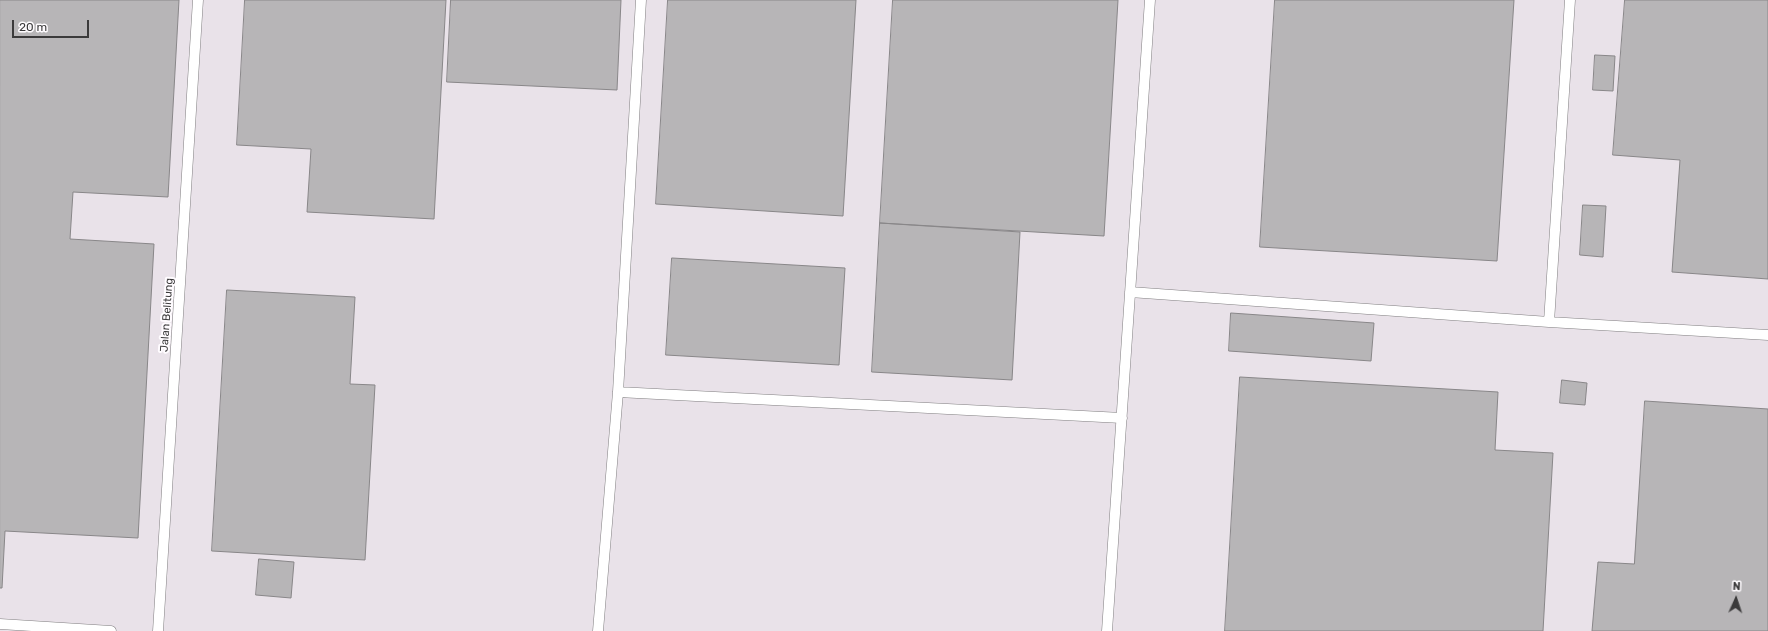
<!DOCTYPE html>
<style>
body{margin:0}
#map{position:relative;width:1768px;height:631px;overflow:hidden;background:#f1eff1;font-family:Rubik,sans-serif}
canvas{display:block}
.north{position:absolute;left:1716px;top:579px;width:40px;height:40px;-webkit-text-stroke:3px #fffcff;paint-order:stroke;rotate:3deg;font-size:11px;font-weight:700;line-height:16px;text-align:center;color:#3b3a3b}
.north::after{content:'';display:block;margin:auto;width:14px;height:18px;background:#3b3a3b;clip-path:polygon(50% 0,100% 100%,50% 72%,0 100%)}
.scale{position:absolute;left:12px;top:20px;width:77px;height:18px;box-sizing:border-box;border:2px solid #3b3a3b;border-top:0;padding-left:5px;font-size:12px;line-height:14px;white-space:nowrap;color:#3b3a3b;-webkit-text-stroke:3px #fffcff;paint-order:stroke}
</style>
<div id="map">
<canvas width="1768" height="631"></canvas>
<div class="north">N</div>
<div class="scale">20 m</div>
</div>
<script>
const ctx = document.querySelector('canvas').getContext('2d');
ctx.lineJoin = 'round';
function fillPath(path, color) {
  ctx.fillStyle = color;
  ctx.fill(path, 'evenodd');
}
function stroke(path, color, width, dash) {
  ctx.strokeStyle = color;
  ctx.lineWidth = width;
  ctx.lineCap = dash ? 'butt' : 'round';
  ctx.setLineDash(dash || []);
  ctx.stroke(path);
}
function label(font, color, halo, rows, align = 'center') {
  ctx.font = font + ' Rubik,sans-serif';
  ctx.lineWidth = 4;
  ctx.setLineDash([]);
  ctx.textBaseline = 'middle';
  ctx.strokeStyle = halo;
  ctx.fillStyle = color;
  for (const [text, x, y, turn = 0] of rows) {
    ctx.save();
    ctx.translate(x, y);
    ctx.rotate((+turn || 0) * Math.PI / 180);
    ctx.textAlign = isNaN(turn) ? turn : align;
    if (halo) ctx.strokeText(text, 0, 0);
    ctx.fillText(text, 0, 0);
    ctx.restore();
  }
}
const built = new Path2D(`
 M0 0H1768V631H0Z`);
const building = new Path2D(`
 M0 0H179L168 197 73 192 70 239 154 244 138 538 5 531 2 588H0Z
 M245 0H446L434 219 307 212 311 149 237 145Z
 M451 0H621L617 90 447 82Z
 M668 0H856L843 216 656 204Z
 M893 0H1118L1104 236 880 223Z
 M1275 0H1514L1497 261 1260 247Z
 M1625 0H1768V279L1672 272 1680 160 1613 155Z
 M1595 55 1615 56 1613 91 1593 90Z
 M1583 205 1606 206 1603 257 1580 255Z
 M880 223 1020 232 1012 380 872 372Z
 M672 258 845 268 839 365 666 355Z
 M227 290 355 297 350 384 375 385 365 560 212 551Z
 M1231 313 1374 323 1371 361 1229 351Z
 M1240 377 1498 392 1495 450 1553 453 1543 631H1225Z
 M1562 380 1587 383 1585 405 1560 403Z
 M1645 401 1768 409V631H1592L1598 562 1634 564Z
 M259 559 294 562 291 598 256 595Z`);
const service = new Path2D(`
 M1130 292 1549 322 1768 335
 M1549 322 1570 0
 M618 392 1122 418
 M0 624 111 631
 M158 631 198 0
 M598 631 618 392 641 0
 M1107 631 1150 0`);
const streetNames = [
 ["Jalan Belitung",167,315,-86]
];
fillPath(built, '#e9e2e9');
fillPath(building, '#b7b5b7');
stroke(building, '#898789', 1);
stroke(service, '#817f81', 11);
stroke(service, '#fff', 10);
label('11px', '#3b3a3b', '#fffcff', streetNames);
</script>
